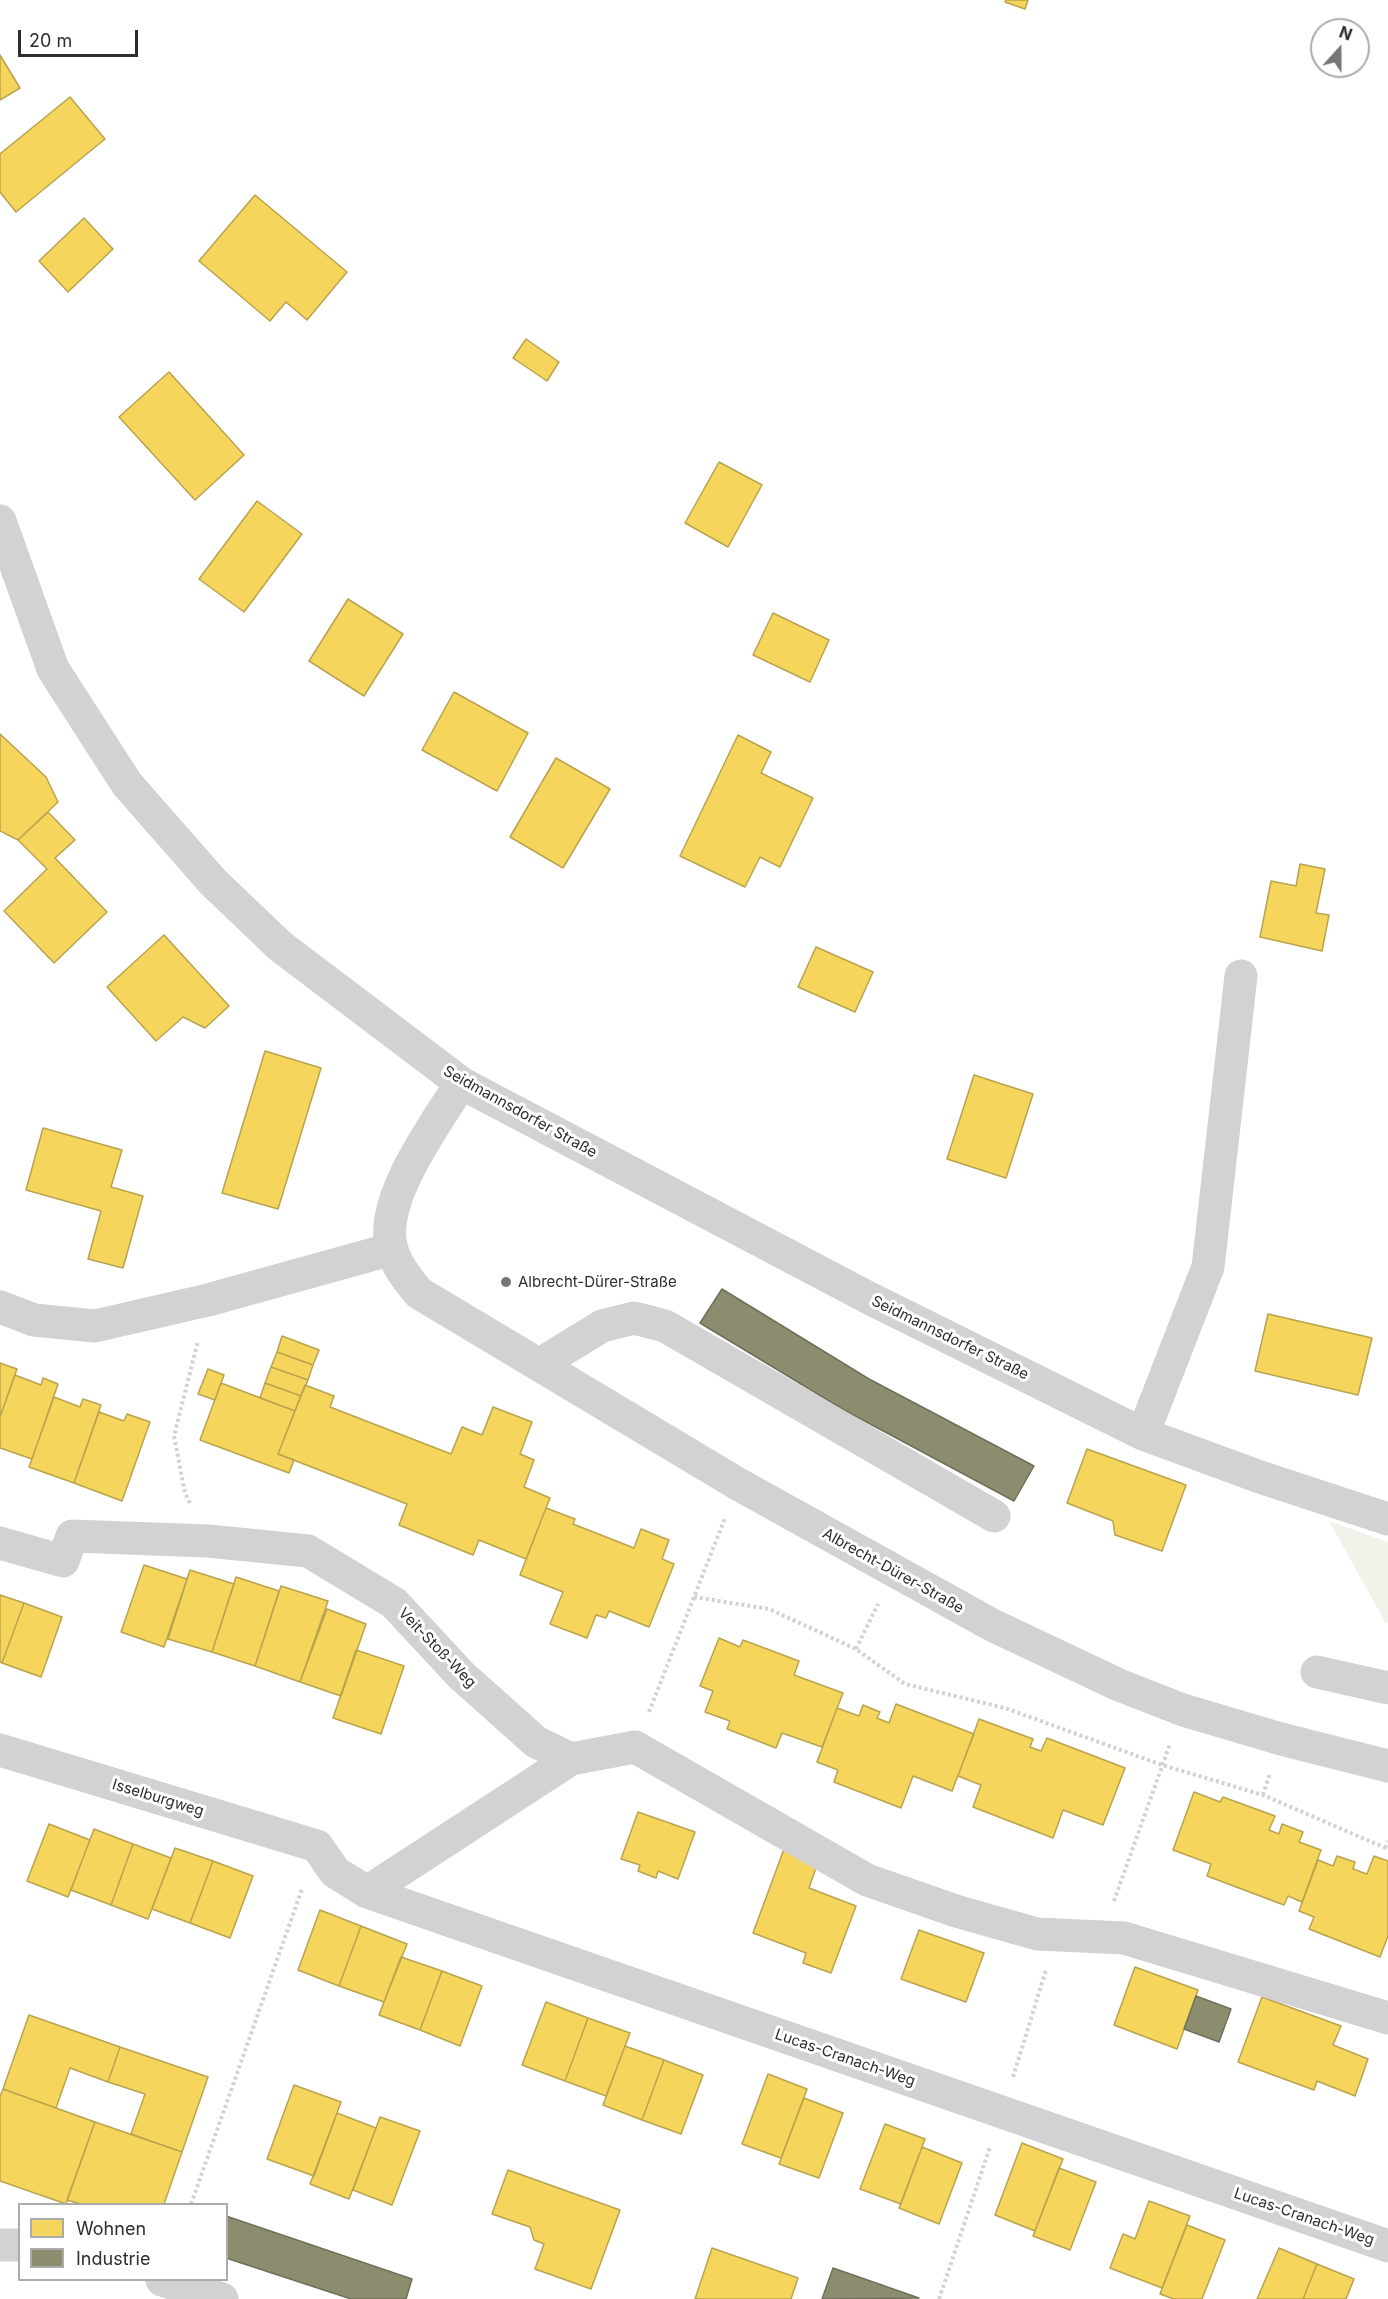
<!DOCTYPE html>
<meta charset="utf-8">
<style>
body{margin:0}
#map{position:relative;width:1388px;height:2299px;overflow:hidden;background:#fff;font-family:Inter,sans-serif}
canvas{display:block}
.legend{position:absolute;left:18px;top:2203px;width:210px;height:78px;box-sizing:border-box;background:#fff;border:2px solid #ababab;margin:0;padding:8px 10px;list-style:none;font-size:18px;color:#2d2d2d}
.legend li{display:flex;align-items:center;gap:12px;height:30px}
.legend b{width:30px;border:2px solid #ababab}
.north{position:absolute;left:1310px;top:18px;width:60px;height:60px;box-sizing:border-box;background:#fff;border:2px solid #ababab;border-radius:50%;rotate:21deg;font-size:16px;font-weight:700;line-height:24px;text-align:center;color:#2d2d2d}
.north::after{content:'';display:block;margin:auto;width:21px;height:27px;background:#767676;clip-path:polygon(50% 0,100% 100%,50% 72%,0 100%)}
.scale{position:absolute;left:18px;top:30px;width:120px;height:27px;box-sizing:border-box;border:3px solid #2d2d2d;border-top:0;padding-left:8px;font-size:18px;line-height:21px;white-space:nowrap;color:#2d2d2d;-webkit-text-stroke:4px #fff;paint-order:stroke}
</style>
<div id="map">
<canvas width="1388" height="2299"></canvas>
<ul class="legend">
<li><b style="height:16px;background:#f6d55c"></b>Wohnen</li>
<li><b style="height:16px;background:#8c8c6e"></b>Industrie</li>
</ul>
<div class="north">N</div>
<div class="scale">20 m</div>
</div>
<script>
const ctx = document.querySelector('canvas').getContext('2d');
ctx.lineJoin = 'round';
function fillPath(path, color) {
  ctx.fillStyle = color;
  ctx.fill(path, 'evenodd');
}
function stroke(path, color, width, dash) {
  ctx.strokeStyle = color;
  ctx.lineWidth = width;
  ctx.lineCap = dash ? 'butt' : 'round';
  ctx.setLineDash(dash || []);
  ctx.stroke(path);
}
function label(font, color, halo, rows, align = 'center') {
  ctx.font = font + ' Inter,sans-serif';
  ctx.lineWidth = 6;
  ctx.setLineDash([]);
  ctx.textBaseline = 'middle';
  ctx.strokeStyle = halo;
  ctx.fillStyle = color;
  for (const [text, x, y, turn = 0] of rows) {
    ctx.save();
    ctx.translate(x, y);
    ctx.rotate((+turn || 0) * Math.PI / 180);
    ctx.textAlign = isNaN(turn) ? turn : align;
    if (halo) ctx.strokeText(text, 0, 0);
    ctx.fillText(text, 0, 0);
    ctx.restore();
  }
}
const green = new Path2D(`
 M1329 1521 1388 1542V1623L1385 1622Z`);
const homes = new Path2D(`
 M1006 0H1028L1025 9 1005 2Z
 M0 55 20 88 0 100Z
 M70 97 105 139 16 212 0 192V154Z
 M255 195 347 272 307 320 286 302 270 321 199 261Z
 M84 218 113 249 68 292 39 261Z
 M526 339 559 362 547 381 513 358Z
 M169 372 244 455 195 500 119 417Z
 M719 462 762 485 728 547 685 523Z
 M257 501 302 534 244 612 199 579Z
 M348 599 403 634 364 696 309 661Z
 M773 613 829 640 810 682 753 655Z
 M454 692 528 733 497 791 422 750Z
 M0 734 46 777 58 802 18 840 0 831Z
 M738 735 771 752 761 773 813 798 780 867 760 857 745 887 680 856Z
 M556 758 610 789 563 868 510 837Z
 M48 812 75 840 55 858 107 912 54 963 4 911 47 869 18 840Z
 M1300 864 1325 869 1316 913 1329 915 1322 951 1260 937 1271 881 1296 886Z
 M164 935 229 1006 205 1028 183 1017 156 1041 107 987Z
 M816 947 873 972 855 1012 798 987Z
 M265 1051 321 1068 278 1209 222 1193Z
 M974 1075 1033 1094 1006 1178 947 1159Z
 M43 1128 122 1150 111 1187 143 1196 123 1268 88 1259 101 1211 26 1190Z
 M1268 1314 1372 1338 1358 1395 1255 1371Z
 M282 1336 319 1350 313 1365 277 1352Z
 M277 1352 313 1365 308 1380 271 1367Z
 M0 1363 17 1369 0 1417Z
 M271 1367 308 1380 301 1396 265 1383Z
 M208 1369 224 1375 215 1400 198 1394Z
 M15 1375 41 1385 43 1378 58 1384 32 1459 0 1448V1417Z
 M221 1383 295 1411 278 1454 294 1460 289 1473 200 1440Z
 M265 1383 301 1396 295 1411 260 1398Z
 M305 1385 334 1396 330 1407 451 1454 462 1427 482 1435 493 1407 532 1422 520 1454 534 1460 524 1487 550 1498 526 1559 479 1540 473 1555 399 1525 407 1504 278 1454Z
 M54 1397 80 1407 83 1399 101 1405 74 1483 29 1467Z
 M99 1412 124 1421 127 1414 150 1422 122 1501 74 1483Z
 M1087 1449 1186 1485 1162 1551 1115 1535 1113 1521 1067 1503Z
 M546 1508 575 1519 573 1524 634 1548 641 1529 669 1540 662 1559 674 1564 649 1627 609 1611 606 1618 596 1615 587 1638 550 1624 563 1592 520 1575Z
 M144 1565 187 1579 164 1647 121 1632Z
 M190 1570 234 1584 212 1652 168 1639Z
 M236 1577 279 1591 255 1666 212 1652Z
 M281 1586 328 1601 300 1682 255 1666Z
 M0 1595 24 1603 2 1663 0 1662Z
 M24 1603 62 1617 41 1677 2 1663Z
 M327 1609 366 1624 341 1696 300 1682Z
 M719 1638 740 1647 743 1640 799 1661 794 1675 843 1693 822 1747 782 1733 776 1748 727 1729 730 1721 705 1712 713 1691 700 1686Z
 M356 1650 404 1666 381 1734 333 1718Z
 M896 1704 974 1734 952 1791 913 1776 901 1808 834 1782 838 1770 817 1762 837 1708 859 1716 863 1705 880 1712 877 1718 889 1723Z
 M979 1719 1033 1739 1030 1747 1041 1751 1047 1738 1125 1768 1103 1825 1063 1810 1053 1838 973 1807 981 1785 958 1776Z
 M1194 1792 1220 1802 1223 1797 1275 1816 1269 1830 1279 1834 1282 1824 1303 1832 1299 1842 1321 1850 1302 1902 1288 1896 1284 1905 1207 1876 1211 1864 1173 1850Z
 M638 1812 695 1832 678 1879 658 1871 656 1878 638 1871 640 1865 621 1859Z
 M49 1824 90 1840 68 1897 27 1881Z
 M94 1829 133 1844 111 1905 71 1890Z
 M133 1844 171 1858 148 1919 111 1905Z
 M175 1848 213 1861 190 1923 152 1909Z
 M784 1849 818 1862 809 1888 856 1906 831 1973 803 1963 806 1953 753 1933Z
 M1337 1856 1355 1862 1353 1869 1367 1874 1374 1856 1388 1861V1936L1380 1957 1309 1929 1314 1917 1299 1911 1318 1860 1333 1866Z
 M213 1861 253 1876 230 1938 190 1923Z
 M320 1910 361 1926 339 1986 298 1970Z
 M361 1926 407 1944 384 2002 339 1986Z
 M919 1930 984 1953 966 2002 901 1979Z
 M401 1957 442 1971 420 2030 379 2015Z
 M1135 1967 1198 1990 1177 2049 1114 2025Z
 M442 1971 482 1986 460 2046 420 2030Z
 M1262 1997 1341 2026 1333 2045 1368 2059 1355 2096 1317 2081 1314 2090 1238 2062Z
 M546 2002 588 2018 565 2081 522 2065Z
 M29 2015 120 2047 108 2082 70 2068 56 2108 3 2089Z
 M588 2018 630 2033 606 2096 565 2081Z
 M625 2046 664 2060 642 2120 603 2105Z
 M120 2047 208 2077 182 2152 131 2134 145 2094 108 2082Z
 M664 2060 703 2075 681 2134 642 2120Z
 M768 2074 807 2089 781 2158 742 2144Z
 M294 2085 341 2102 314 2176 267 2159Z
 M3 2089 95 2122 66 2204 0 2181V2097Z
 M804 2098 843 2113 819 2178 779 2164Z
 M337 2113 376 2128 349 2199 310 2184Z
 M380 2117 420 2131 392 2205 353 2190Z
 M95 2122 182 2152 164 2204H81L67 2200Z
 M885 2124 925 2139 901 2204 860 2189Z
 M1022 2143 1063 2159 1035 2231 995 2215Z
 M922 2147 962 2163 939 2224 899 2208Z
 M1059 2168 1096 2182 1070 2250 1033 2236Z
 M508 2170 620 2210 591 2289 535 2269 544 2244 534 2240 530 2227 492 2214Z
 M1149 2201 1190 2216 1162 2288 1110 2268 1123 2234 1135 2239Z
 M1187 2225 1225 2240 1202 2299H1174L1160 2294Z
 M712 2248 798 2278 791 2299H695Z
 M1279 2248 1317 2264 1303 2299H1257Z
 M1317 2264 1354 2279 1346 2299H1303Z`);
const industry = new Path2D(`
 M722 1289 869 1379 1034 1466 1014 1501 844 1410 700 1323Z
 M1196 1996 1231 2009 1219 2042 1184 2029Z
 M226 2216 412 2279 406 2299H351L226 2258Z
 M833 2268 919 2298 822 2299Z`);
const path = new Path2D(`
 M190 1503 185 1493 174 1436 198 1341
 M694 1597 769 1609 856 1649 905 1684 1005 1708 1162 1765 1263 1795 1388 1849
 M856 1649 878 1604
 M649 1712 725 1518
 M1263 1795 1270 1773
 M1385 1848 1388 1841
 M1114 1901 1170 1744
 M1013 2077 1046 1970
 M191 2204 302 1889
 M939 2299 990 2147`);
const minor = new Path2D(`
 M0 521 53 669 127 784 213 882 280 946 461 1083 869 1298 1143 1434 1260 1477 1388 1519
 M461 1083C436 1124 377 1201 392 1250 397 1266 408 1280 419 1293L738 1484 992 1625 1119 1685 1183 1710 1281 1739 1388 1766
 M0 1307 34 1320 95 1326 208 1300 392 1249
 M540 1364 602 1326 634 1318 665 1326 994 1516
 M1143 1434 1208 1267 1241 976
 M0 1543 63 1561 72 1536 208 1541 308 1551 394 1603 461 1675 536 1742 571 1759 367 1892
 M1317 1672 1388 1688
 M0 1750 317 1846 335 1872 367 1892 1388 2246
 M571 1759 635 1747 867 1880 956 1911 1037 1934 1124 1938 1388 2018
 M0 2245H20
 M162 2280 222 2299`);
const markers = [
 [506,1282,6,"#767676"]
];
const streetNames = [
 ["Seidmannsdorfer Straße",520,1112,29],
 ["Seidmannsdorfer Straße",950,1338,26],
 ["Albrecht-Dürer-Straße",893,1571,29],
 ["Veit-Stoß-Weg",437,1648,46],
 ["Isselburgweg",158,1798,17],
 ["Lucas-Cranach-Weg",845,2058,19],
 ["Lucas-Cranach-Weg",1304,2217,19]
];
const poiNames = [
 ["Albrecht-Dürer-Straße",518,1282]
];
fillPath(green, '#f1f3eb');
fillPath(homes, '#f6d55c');
stroke(homes, '#baa34e', 1.5);
fillPath(industry, '#8c8c6e');
stroke(industry, '#70705a', 1.5);
stroke(path, '#d2d2d2', 4, [3, 3]);
stroke(minor, '#d2d2d2', 33);
for (const [x, y, r, color] of markers) {
  const dot = new Path2D();
  dot.arc(x, y, r, 0, 2 * Math.PI);
  ctx.fillStyle = color;
  ctx.fill(dot);
  stroke(dot, '#fff', 2);
}
label('15px', '#2d2d2d', '#fff', streetNames);
label('15px', '#2d2d2d', '#fff', poiNames, 'left');
</script>
